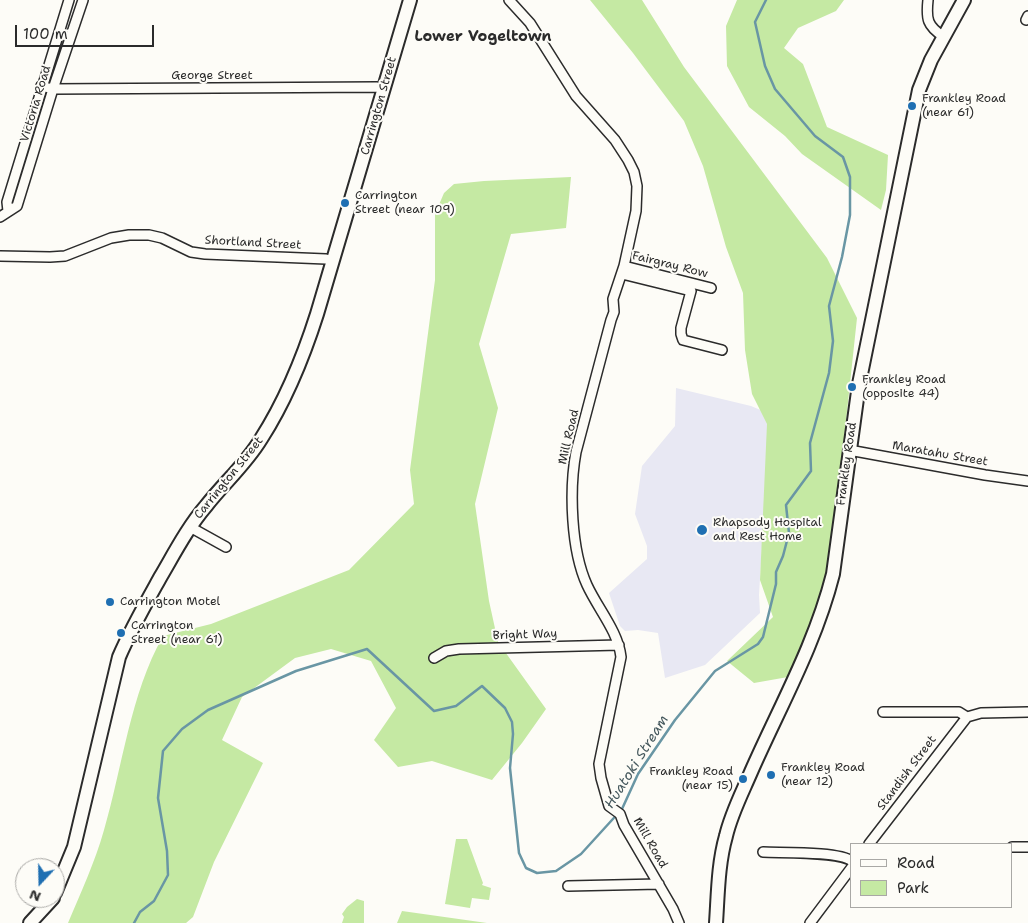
<!DOCTYPE html>
<style>
body{margin:0}
#map{position:relative;width:1028px;height:923px;overflow:hidden;background:#fdfcf7;font-family:"Shantell Sans",sans-serif}
canvas{display:block}
.legend{position:absolute;left:850px;top:843px;width:162px;height:65px;box-sizing:border-box;background:#fdfcf7;border:1px solid #a9a8a5;margin:0;padding:6px 9px;list-style:none;font-size:15px;color:#2b2b2b}
.legend li{display:flex;align-items:center;gap:10px;height:25px}
.legend b{width:25px;border:1px solid #a9a8a5}
.north{position:absolute;left:15px;top:858px;width:50px;height:50px;box-sizing:border-box;background:#fdfcf7;border:1px solid #a9a8a5;border-radius:50%;rotate:201deg;font-size:14px;font-weight:700;line-height:20px;text-align:center;color:#2b2b2b}
.north::after{content:'';display:block;margin:auto;width:18px;height:22px;background:#1f6fb2;clip-path:polygon(50% 0,100% 100%,50% 72%,0 100%)}
.scale{position:absolute;left:15px;top:25px;width:139px;height:22px;box-sizing:border-box;border:2px solid #2b2b2b;border-top:0;padding-left:6px;font-size:15px;line-height:18px;white-space:nowrap;color:#2b2b2b;-webkit-text-stroke:4px #fdfcf7;paint-order:stroke}
</style>
<div id="map">
<canvas width="1028" height="923"></canvas>
<ul class="legend">
<li><b style="height:6px;background:#fdfcf7"></b>Road</li>
<li><b style="height:14px;background:#c5e9a3"></b>Park</li>
</ul>
<div class="north">N</div>
<div class="scale">100 m</div>
</div>
<script>
const ctx = document.querySelector('canvas').getContext('2d');
ctx.lineJoin = 'round';
function fillPath(path, color) {
  ctx.fillStyle = color;
  ctx.fill(path, 'evenodd');
}
function stroke(path, color, width, dash) {
  ctx.strokeStyle = color;
  ctx.lineWidth = width;
  ctx.lineCap = dash ? 'butt' : 'round';
  ctx.setLineDash(dash || []);
  ctx.stroke(path);
}
function label(font, color, halo, rows, align = 'center') {
  ctx.font = font + ' "Shantell Sans",sans-serif';
  ctx.lineWidth = 4;
  ctx.setLineDash([]);
  ctx.textBaseline = 'middle';
  ctx.strokeStyle = halo;
  ctx.fillStyle = color;
  for (const [text, x, y, turn = 0] of rows) {
    ctx.save();
    ctx.translate(x, y);
    ctx.rotate((+turn || 0) * Math.PI / 180);
    ctx.textAlign = isNaN(turn) ? turn : align;
    if (halo) ctx.strokeText(text, 0, 0);
    ctx.fillText(text, 0, 0);
    ctx.restore();
  }
}
const built = new Path2D(`
 M676 388 751 406 770 414 759 595 760 613 705 665 665 678 658 633 638 630 625 631 620 626 609 593 647 559V546L635 514 642 466 675 426Z`);
const green = new Path2D(`
 M590 0H642L684 67 827 258 857 318 827 598 788 677 754 683 727 661 773 617 760 580 767 424 752 394 745 350 743 293 726 247 703 166 684 121 633 53Z
 M737 0H844L836 11 798 28 784 48 803 64 827 127 888 155 886 190 881 210 802 154 785 136 749 107 727 66 726 26Z
 M571 177 566 228 511 234 479 344 498 408 475 504 489 601 498 642 546 709 522 743 492 780 432 761 398 767 374 740 396 708 371 661 331 649 295 658 242 697 222 740 263 763 214 862 193 917 186 923H68C81 892 95 862 104 830 123 765 130 695 163 636L211 624 349 570 414 504 410 470 435 280V214L444 193 454 184 484 181Z
 M456 839H467L483 883 482 885 491 888 489 900 472 898 470 908 445 904Z
 M357 899 364 901V923H342L344 917 342 914 347 907Z
 M402 911 487 923H397Z`);
const stream = new Path2D(`
 M134 923 140 912 154 901 168 875 167 851 158 798 163 751 182 729 208 710 296 671 367 649 434 711 456 706 482 686 505 708 512 722 513 734 510 768 519 853 526 868 537 873 556 871 581 854 622 809 638 774 675 720 715 671 758 644 763 637 776 584V572L783 556 789 533 786 505 811 471 810 443 829 373 833 341 829 306 842 257 850 215V177L843 157 815 136 775 89 765 66 755 22 766 0`);
const street = new Path2D(`
 M509 0 530 23 576 96 615 140 628 160 634 172 637 186 636 211 624 266 613 299 614 312 611 320 576 452C569 490 571 550 587 585 598 609 618 631 621 657L599 764 601 778 609 806 620 814 624 825 673 909 679 923
 M928 0C926 19 927 26 944 37
 M1026 20 1028 16
 M41 86 53 89 377 87 384 89
 M8 211 7 202 69 0
 M0 217 17 206 53 89 83 0
 M0 256 50 257 65 256 111 238 129 235H149L162 238 191 252 205 254 326 259 333 261
 M624 266 711 288
 M622 274 691 291 681 328V334L683 340 722 350
 M849 450 985 475 1028 481
 M190 527 226 547
 M434 658 446 651 459 649 619 645
 M883 712H959L967 717 981 713 1028 712
 M869 844 967 717
 M1012 847H1028
 M763 852C781 853 838 851 852 861
 M568 886 659 884
 M810 923 852 867`);
const secondary = new Path2D(`
 M55 893 74 847 119 657C131 629 146 603 161 576 175 552 188 527 206 506 224 483 246 464 261 439 286 400 303 358 317 314L410 0
 M30 923 53 898
 M716 923C718 894 718 864 726 836 731 814 742 793 751 772 780 706 815 645 833 574L859 384 919 90 931 60 964 0`);
const markers = [
 [912,106,5,"#1f6fb2"],
 [345,203,5,"#1f6fb2"],
 [852,387,5,"#1f6fb2"],
 [702,530,6,"#1f6fb2"],
 [110,602,5,"#1f6fb2"],
 [121,633,5,"#1f6fb2"],
 [771,775,5,"#1f6fb2"],
 [743,779,5,"#1f6fb2"]
];
const streetNames = [
 ["George Street",212,76],
 ["Victoria Road",36,104,-73],
 ["Carrington Street",379,106,-74],
 ["Shortland Street",253,243,3],
 ["Fairgray Row",670,265,14],
 ["Mill Road",569,437,-77],
 ["Maratahu Street",940,454,10],
 ["Frankley Road",847,464,-82],
 ["Carrington Street",229,478,-51],
 ["Bright Way",525,635,-2],
 ["Standish Street",907,773,-53],
 ["Mill Road",650,843,60]
];
const poiNames = [
 ["Frankley Road",922,99],
 ["(near 61)",922,113],
 ["Carrington",355,196],
 ["Street (near 109)",355,210],
 ["Frankley Road",862,380],
 ["(opposite 44)",862,394],
 ["Rhapsody Hospital",713,523],
 ["and Rest Home",713,537],
 ["Carrington Motel",120,602],
 ["Carrington",131,626],
 ["Street (near 61)",131,640],
 ["Frankley Road",781,768],
 ["(near 12)",781,782],
 ["Frankley Road",733,772,"right"],
 ["(near 15)",733,786,"right"]
];
const waterNames = [
 ["Huatoki Stream",637,762,-58]
];
const quarterNames = [
 ["Lower Vogeltown",483,37]
];
fillPath(built, '#e8e8f3');
fillPath(green, '#c5e9a3');
stroke(stream, '#6996a4', 2.5);
stroke(street, '#2b2b2b', 12);
stroke(secondary, '#2b2b2b', 16);
stroke(street, '#fdfcf7', 9);
stroke(secondary, '#fdfcf7', 12);
for (const [x, y, r, color] of markers) {
  const dot = new Path2D();
  dot.arc(x, y, r, 0, 2 * Math.PI);
  ctx.fillStyle = color;
  ctx.fill(dot);
  stroke(dot, '#fdfcf7', 2);
}
label('12px', '#2b2b2b', '#fdfcf7', streetNames);
label('12px', '#2b2b2b', '#fdfcf7', poiNames, 'left');
label('italic 14px', '#45585d', '#fdfcf7', waterNames);
label('bold 15px', '#2b2b2b', '#fdfcf7', quarterNames);
</script>
